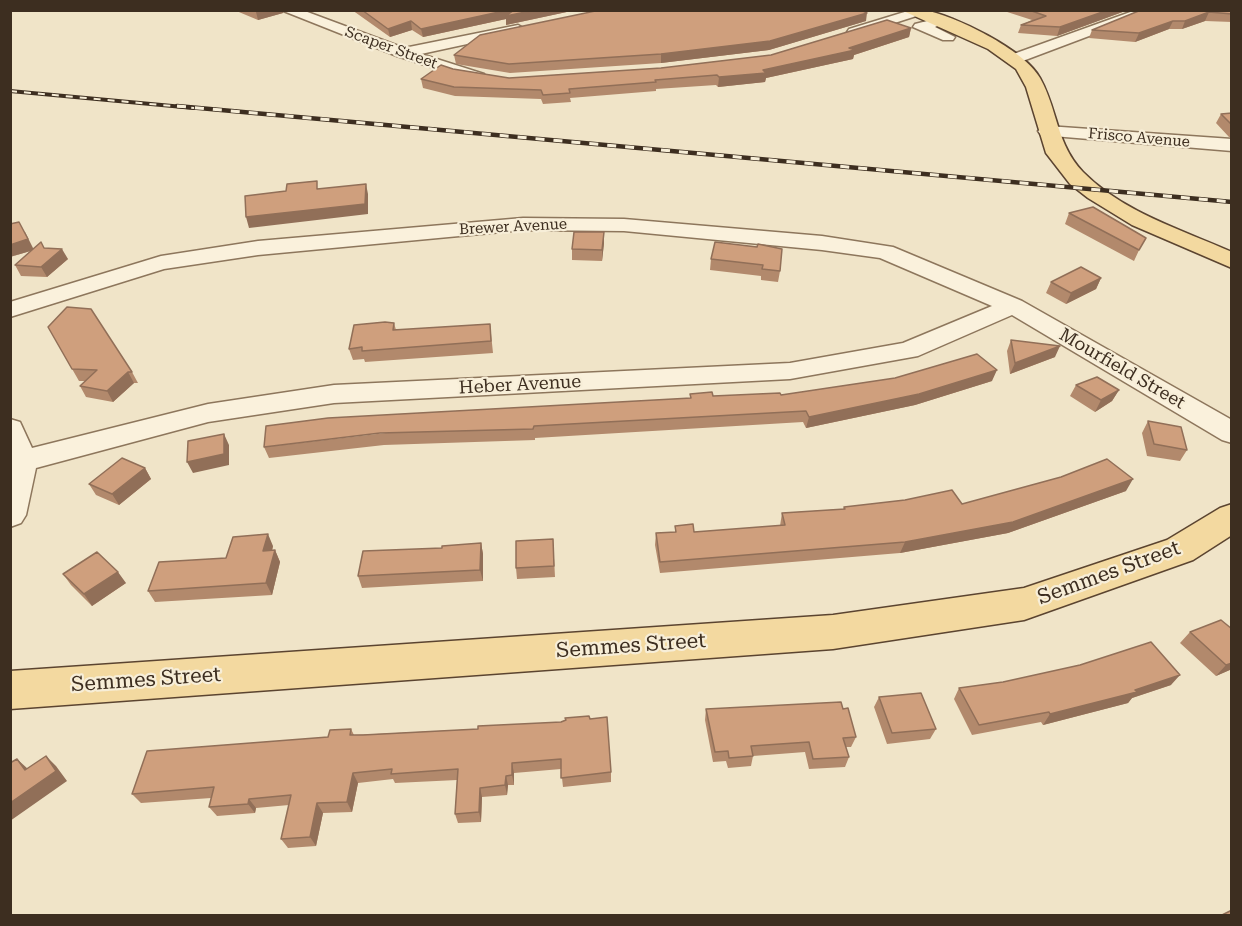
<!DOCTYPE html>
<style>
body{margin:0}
#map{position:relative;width:1242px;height:926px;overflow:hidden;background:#f0e4c8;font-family:"Roboto Serif",serif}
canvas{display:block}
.frame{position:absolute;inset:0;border:12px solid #3d2e20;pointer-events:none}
</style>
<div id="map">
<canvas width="1242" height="926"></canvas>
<div class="frame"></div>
</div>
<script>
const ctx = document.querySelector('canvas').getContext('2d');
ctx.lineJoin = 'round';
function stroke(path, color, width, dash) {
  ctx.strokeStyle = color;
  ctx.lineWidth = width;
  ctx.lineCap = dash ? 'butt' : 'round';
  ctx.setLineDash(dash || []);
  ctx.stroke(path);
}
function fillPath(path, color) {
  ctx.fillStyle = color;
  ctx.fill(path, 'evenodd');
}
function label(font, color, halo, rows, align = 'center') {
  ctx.font = font + ' "Roboto Serif",serif';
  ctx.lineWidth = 4.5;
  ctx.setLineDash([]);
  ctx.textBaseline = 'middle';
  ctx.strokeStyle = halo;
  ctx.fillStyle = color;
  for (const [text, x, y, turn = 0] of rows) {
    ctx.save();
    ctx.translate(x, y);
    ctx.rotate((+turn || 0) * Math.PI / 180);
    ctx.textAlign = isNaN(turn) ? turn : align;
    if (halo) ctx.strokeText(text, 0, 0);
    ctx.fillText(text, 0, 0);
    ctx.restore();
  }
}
const minor = new Path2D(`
 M281 10H302L404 48 518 25 525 29 518 33 421 54 484 74 486 77 478 82 397 56Z
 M911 10H935L854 36 847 32 849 29Z
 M1136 10H1158L1020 62H1008L1006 59 1008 56Z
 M939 18 946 22 935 27 955 37 953 40H943L913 27 915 24Z
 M1047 126 1232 139V151L1041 135 1038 131Z
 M523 218 624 219 822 236 893 247 1022 301 1232 420V443L1222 440 1012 315 918 356 790 379 334 403 208 422 36 468 26 515 21 523 10 527V419L20 422 32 448 208 404 334 385 790 363 903 343 992 306 880 258 822 250 624 231 523 230 258 255 164 269 10 317V302L161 256 258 241Z`);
const major = new Path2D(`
 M901 10C908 10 916 9 924 10 954 15 1025 50 1040 78 1058 110 1056 144 1083 172 1121 211 1182 230 1232 252V268L1132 225 1088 198 1070 184 1046 153 1026 87 1016 69 988 49Z
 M1232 504V535L1193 560 1024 620 833 649 10 709V671L833 615 1024 588 1167 540 1220 508Z`);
const railFar1 = new Path2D(`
 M10 91 194 108`);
const rail = new Path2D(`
 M177 106 1232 202`);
const wall = new Path2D(`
 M234 10H283V13L258 20Z
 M352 10H576L506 25V19L423 37 412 30 390 37Z
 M1001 10H1128L1057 36 1018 33 1021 25 1032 20Z
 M1141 10 1232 11V22L1205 21 1182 29H1169L1135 42 1089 38 1092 30Z
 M866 21 769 50 661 63 510 73 456 64 454 55Z
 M911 28 909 37 854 55 853 59 766 78 765 82 718 87 716 85 656 89V91L570 98 571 102 543 104 541 99 455 96 423 88 421 79 453 69 509 78 661 68 771 55Z
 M1232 113V137H1229L1216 123 1221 114Z
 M1069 213 1140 248 1134 261 1065 224Z
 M604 232V243L602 261 572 260V249Z
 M715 242 780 271 778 282 761 280V276L710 270 711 259Z
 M44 248 68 259 47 277 21 276 15 265 30 251 10 257 33 249Z
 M1101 278 1096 289 1066 304 1046 293 1051 282Z
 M394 323 396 330 490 324 493 353 365 362 364 359 353 360 349 349Z
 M48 327 132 372 138 383H134L113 402 86 397 80 386 85 381H79Z
 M1011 340 1055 357 1010 374 1007 351Z
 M992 381 915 405 806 428 803 422 535 438V440L384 445 269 458 264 447 690 398V394L713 396 781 395Z
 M1076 385 1119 390 1112 401 1095 412 1070 396Z
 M1148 421 1187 450 1180 461 1147 456 1142 433Z
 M145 468 151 479 119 505 96 495 89 484Z
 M1126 491 1008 533 900 553 660 573 655 545 656 533 675 532V526L694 532 780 526 782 513 843 509 844 507 962 504Z
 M553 539 555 577 517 579 516 568Z
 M481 543 483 554V581L362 588 358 576 442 548Z
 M273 546 272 551 275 550 280 562 272 595 155 602 148 591 226 558Z
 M63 574 126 583 92 606 71 585Z
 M1232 629V669L1216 676 1180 643 1190 632Z
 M1171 685 1132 698 1128 703 1043 725 1041 722 972 735 954 699 959 688Z
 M879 697 936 729 930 739 887 744 874 707Z
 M706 709H843L856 737 851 747H846L849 757 845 767 809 769 805 752 753 756 751 766 728 768 726 761 713 762 705 720Z
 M351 729 354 735 478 729 611 772V782L563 787 561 769 514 773V785H508L507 795 482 797 481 822 458 823 455 814 457 780 395 783 393 779 358 783 352 812 323 813 316 846 288 848 281 839 289 805 256 808 255 813 217 816 209 807 211 798 141 803 132 794 328 737Z`);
const shadedWall = new Path2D(`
 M261 10H283V13L258 20 256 12Z
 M508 10H576L506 25V19L423 37 421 29Z
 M1108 10H1128L1057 36 1060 27Z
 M1209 12 1205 21 1182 29 1185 21Z
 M867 13 866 21 769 50 661 63V54Z
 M411 21 412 30 390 37 388 29Z
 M1173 21 1169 29 1135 42 1139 33Z
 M911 28 909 37 854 55 853 59 766 78 765 82 718 87 719 77 763 70 849 48Z
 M366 184 368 194V214L249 228 246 217Z
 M25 232 34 250 10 257V245Z
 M604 232V243L602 261V250Z
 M62 249 68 259 47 277 41 267Z
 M1101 278 1096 289 1066 304 1071 293Z
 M1060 346 1055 357 1010 374 1015 363Z
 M997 370 992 381 915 405 806 428 809 417Z
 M128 372 134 383 113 402 107 391Z
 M1119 390 1112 401 1095 412 1101 400Z
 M224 434 229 445V465L193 473 187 462Z
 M145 468 151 479 119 505 112 494Z
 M1133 479 1126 491 1008 533 900 553 905 542Z
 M268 534 273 546 269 562 263 551Z
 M481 543 483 554V581L480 570Z
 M275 550 280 562 272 595 266 583Z
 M118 572 126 583 92 606 84 594Z
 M1232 663V669L1216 676 1226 665Z
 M1180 675 1171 685 1132 698 1128 703 1043 725 1050 714 1135 690Z
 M46 756 56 766 67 781 10 821V803Z
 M17 759 28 769 25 770Z
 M512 763 514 773V785L512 775Z
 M353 773 358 783 352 812 347 802Z
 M506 776 508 785 507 795 505 785Z
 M480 788 482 797 481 822 479 812Z
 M249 799 256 808 255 813 248 804Z
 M317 803 323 813 316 846 310 837Z`);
const building = new Path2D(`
 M362 10H508L421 29 411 21 388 29Z
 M514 10H535L506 16Z
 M600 10H861L867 13 770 41 661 54 509 64 454 55 480 35Z
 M1029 10H1108L1060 27 1021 25 1046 16Z
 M1141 10H1230L1232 11V14L1209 12 1185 21H1173L1139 33 1092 30Z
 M887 20 911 28 849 48 855 50 763 70 766 73 719 77 717 75 655 80 656 82 569 89 570 93 543 95 541 90 454 87 421 79 441 65 453 69 509 78 661 68 771 55Z
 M1232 113V125L1221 114Z
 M317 181V189L366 184 365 204 246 217 245 196 286 191 287 184Z
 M1093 207 1146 238 1139 250 1069 213Z
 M19 222 28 239 10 245V224Z
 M574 232H604L602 250 572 249Z
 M41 242 44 248 62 249 41 267 15 265Z
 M715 242 757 247 758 244 782 249 780 271 762 269 763 265 711 259Z
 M1081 267 1101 278 1071 293 1051 282Z
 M67 307 91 309 132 372H128L107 391 80 386 97 370 72 369 48 327Z
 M385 322 394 323 393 330 490 324 491 341 362 351V347L349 349 354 325Z
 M1011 340 1060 346 1015 363Z
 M977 354 997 370 919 394 809 417 806 411 534 426 533 429 380 433 264 447 266 426 328 418 691 398 690 394 712 392 713 396 780 393 781 395 895 378Z
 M1097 377 1119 390 1101 400 1076 385Z
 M1148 421 1181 427 1187 450 1154 444Z
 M224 434V454L187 462 188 441Z
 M122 458 145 468 112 494 89 484Z
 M1107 459 1133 479 1013 522 905 542 660 562 656 533 676 532 675 526 693 524 694 532 785 525 782 513 845 509 844 507 905 500 952 490 962 504 1061 477Z
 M268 534 263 551 275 550 266 583 148 591 159 562 226 558 233 537Z
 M553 539 554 566 516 568V541Z
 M481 543 480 570 358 576 363 551 442 548V546Z
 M97 552 118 572 84 594 63 574Z
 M1221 620 1232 629V663L1226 665 1190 632Z
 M1151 642 1180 675 1135 690 1137 692 1050 714 1049 712 979 725 959 688 1003 682 1080 665Z
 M921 693 936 729 892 733 879 697Z
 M841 702 843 709 848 708 856 737 843 738 849 757 813 759 809 742 751 746 753 756 729 758 728 751 715 752 706 709Z
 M589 716 590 719 607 717 611 772 561 778V759L512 763V775L506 776 505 785 480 788 479 812 455 814 458 769 391 774 392 769 353 773 347 802 317 803 310 837 281 839 291 795 249 799 248 804 209 807 214 787 132 794 147 751 328 737 330 730 351 729 350 735H363L478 729V726L561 722 566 720 565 718Z
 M46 756 56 771 10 803V763L17 759 25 770Z
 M1232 910V915H1222Z`);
const farStreetnames = [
 ["Scaper Street",391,48,20],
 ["Frisco Avenue",1139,138,5],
 ["Brewer Avenue",513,227,-3]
];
const streetNames = [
 ["Mourfield Street",1122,369,30],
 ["Heber Avenue",520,385,-3]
];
const nearStreetnames = [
 ["Semmes Street",1109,573,-20],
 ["Semmes Street",631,646,-4],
 ["Semmes Street",146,680,-4]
];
stroke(minor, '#8d765c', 3);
stroke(major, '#5b4430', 3);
fillPath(minor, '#faf1dc');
fillPath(major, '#f3d9a0');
stroke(railFar1, '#3d2e20', 4);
stroke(rail, '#3d2e20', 4.5);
stroke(railFar1, '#f7eed8', 2, [7]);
stroke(rail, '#f7eed8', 3, [9]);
fillPath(wall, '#b2896c');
fillPath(shadedWall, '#916f58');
fillPath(building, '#cf9f7d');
stroke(building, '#916f58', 1.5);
label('15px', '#3d2e20', '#f7eed8', farStreetnames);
label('18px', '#3d2e20', '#f7eed8', streetNames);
label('21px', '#3d2e20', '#f7eed8', nearStreetnames);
</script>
